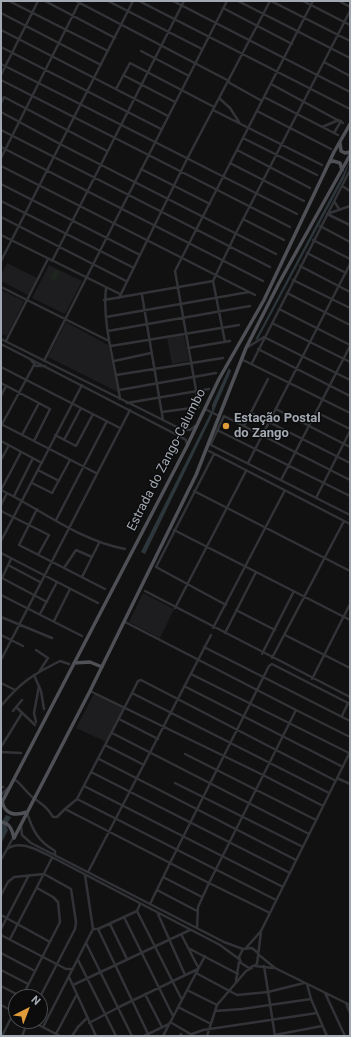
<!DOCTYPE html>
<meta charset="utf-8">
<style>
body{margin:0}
#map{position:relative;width:351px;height:1037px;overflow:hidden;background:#111112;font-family:Roboto,sans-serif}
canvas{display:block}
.frame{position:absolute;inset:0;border:2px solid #a3a9b2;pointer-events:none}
.north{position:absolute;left:8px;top:989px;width:40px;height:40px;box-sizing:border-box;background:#0c0c0d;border:1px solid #484b4f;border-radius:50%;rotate:42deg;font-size:11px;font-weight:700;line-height:16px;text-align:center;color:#a3a9b2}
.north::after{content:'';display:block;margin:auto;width:14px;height:18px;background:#e09b3a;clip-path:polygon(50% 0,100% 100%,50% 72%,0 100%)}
</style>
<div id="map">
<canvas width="351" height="1037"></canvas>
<div class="frame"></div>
<div class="north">N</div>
</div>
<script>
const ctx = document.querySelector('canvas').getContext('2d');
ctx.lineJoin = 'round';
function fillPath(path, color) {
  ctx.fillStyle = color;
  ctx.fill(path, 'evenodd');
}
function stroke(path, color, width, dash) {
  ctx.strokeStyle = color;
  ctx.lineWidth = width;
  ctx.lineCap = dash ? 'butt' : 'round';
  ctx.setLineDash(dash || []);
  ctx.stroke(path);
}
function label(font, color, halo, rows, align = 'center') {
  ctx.font = font + ' Roboto,sans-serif';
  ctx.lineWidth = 3;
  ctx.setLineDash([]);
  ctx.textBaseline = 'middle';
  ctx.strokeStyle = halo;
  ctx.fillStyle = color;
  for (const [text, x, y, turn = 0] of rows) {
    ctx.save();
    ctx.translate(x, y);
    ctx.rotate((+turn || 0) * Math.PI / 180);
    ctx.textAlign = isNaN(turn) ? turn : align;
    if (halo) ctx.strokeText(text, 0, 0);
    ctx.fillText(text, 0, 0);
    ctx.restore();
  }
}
const built = new Path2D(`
 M7 263 37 278 28 295 1 281V275Z
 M49 265 82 281 65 314 32 298Z
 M1 290 24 301 7 336 1 334Z
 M66 322 108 345 118 392 48 357Z
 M184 335 189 361 172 364 167 338Z
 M143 593 174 609 160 638 129 622Z
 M94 694 124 707 106 742 76 728Z`);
const green = new Path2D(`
 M55 269 60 271 55 281 50 278Z`);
const water = new Path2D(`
 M350 161 344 178 258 339 255 340Z
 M229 368 231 371 210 420 145 554 141 552 212 410V405Z
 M6 815 11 817 6 826 8 830 1 844V823Z`);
const minor = new Path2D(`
 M9 1 108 51
 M45 1 115 38
 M76 1 229 81
 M108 1 202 49
 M139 1 350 109
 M173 1 350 92
 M238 1 350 58
 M271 1 350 41
 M303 1 350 25
 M339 1 350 7
 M223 8 292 44
 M1 13 101 65
 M1 30 168 116
 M1 47 161 129
 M141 51 189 76
 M324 62 350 76
 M1 64 297 214
 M1 75 38 1
 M123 75 175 102
 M1 80 290 227
 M228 82 262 101
 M271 84 343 123
 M116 89 130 63 214 107
 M264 97 338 135
 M219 98 230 108 239 122
 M1 103 4 97 107 151
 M213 110 322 165
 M257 111 331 149
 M1 112 60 144 276 254
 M322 127 339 120
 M1 130 270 267
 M334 133 341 121
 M243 138 317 175
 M1 147 263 281
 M237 150 310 188
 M1 158 80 1
 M230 163 304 201
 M1 166 255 295
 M141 169 210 204
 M1 184 140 255
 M342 186 350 191
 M1 201 134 268
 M334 201 339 209
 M327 214 350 225
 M327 214 350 206
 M1 217 126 281
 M243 219 284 240
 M320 226 350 242
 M1 235 120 294
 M313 240 350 259
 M307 253 346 273
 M1 261 133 1
 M52 261 184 1
 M300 266 350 292
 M293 280 350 308
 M213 281 225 342
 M1 287 109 341
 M106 288C102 325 115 363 120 399
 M287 293 350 325
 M142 295 163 420
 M119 298 187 159 270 1
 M104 300 213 281 236 233 350 11
 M279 309 350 345
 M106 317 249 292
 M272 323 350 362
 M108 331 250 306
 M1 339 181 429 190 430 195 426
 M6 341 48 259
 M1 344 181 437 186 440 187 444
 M111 346 239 325
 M248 347 264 337 350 380
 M188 348 230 341
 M258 349 350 396
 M30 359 36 366H45
 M241 359 350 413
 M44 361 227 1
 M114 361 151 353
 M252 363 350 170
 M1 367 120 428
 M116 375 223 358
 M1 383 50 409 34 441
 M119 390 216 373
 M1 396 6 386
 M127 403 209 389
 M205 409 219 416
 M276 409 350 447
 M162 412 199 407 175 271 313 1
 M316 412 350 429
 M251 413 350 463
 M1 424 96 473
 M1 426 34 365
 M244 426 268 379
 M217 430 350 496
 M22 435 39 403
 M55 435 76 446 93 414
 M64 440 81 408
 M1 441 42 463
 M209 444 350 515
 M211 444 224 416 350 480
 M209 451 350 524
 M214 454 156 567 226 605
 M1 460 9 445
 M248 463 350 264
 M38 470 59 481
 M281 480 350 346
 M32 483 52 493 70 460
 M1 490C42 510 80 541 125 549
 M1 490 21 452
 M194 491 350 571
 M14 496 33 458
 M316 498 350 431
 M1 505 7 493
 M37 509 19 545 105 589
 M1 511 49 535 38 555
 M56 520 107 421
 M174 530 350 620
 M1 541 82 385
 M1 553 98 603
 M11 559 2 578 47 602
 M8 565 40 582
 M64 568 76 550 92 557
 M82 577 99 543
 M145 591 350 697
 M1 595 82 636
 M175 608 246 471
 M236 610 275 630
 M40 614 57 582
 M1 617 52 638
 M54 621 70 589
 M125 622 296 710 209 883 270 913
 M213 628 285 490
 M225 633 256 572
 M1 635 23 646
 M285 635 350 668
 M204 647 350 721
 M36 650 48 658 39 672
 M262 654 294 591
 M272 658 344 521
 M1 660 130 410
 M191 674 349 753
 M34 675 41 691 44 709
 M312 679 350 604
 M1 683 15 690
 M184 686 343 767
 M90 691 263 775 323 806
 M132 693 138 681 141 680 336 781
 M1 706C21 682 32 675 60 661L69 664
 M16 707 35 725
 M296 710 350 737
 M13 711 22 700
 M342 716 348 703
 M119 719 158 739
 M36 722 34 713 39 686
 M112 733 309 834
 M105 745 144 765
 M1 747 22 713
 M1 752 21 753
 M185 754 316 820
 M99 759 296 860
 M91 772 290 873
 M337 778 350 784
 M14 779C23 785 27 794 35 799 43 805 48 808 53 817H57L65 809
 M175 783 303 847
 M84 786 283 887
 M1 787H3
 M1 795 8 788
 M77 799 276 900
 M27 813C33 831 38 841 55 851V855
 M21 826 22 835 31 843 224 942 243 949
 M7 849C19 840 35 849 46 854L220 945 239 959
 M1 860 13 838
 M88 872 211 635
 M163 877 202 897
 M157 890 197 911
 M1 895 8 882 14 877 44 874 71 889 76 922 75 929 40 997
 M150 904 170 863 65 809 77 799 132 693 329 793
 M137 911 182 1000
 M158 914 185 975
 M1 915 50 942
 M124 917 173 1016
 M110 924 127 959
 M197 928 198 907 209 883 170 863 269 666 272 664 350 704
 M1 929 29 875
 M93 929H98L137 911 140 904
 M98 929 149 1036
 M181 934 198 967
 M1 935 66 969H73
 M10 939 52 858
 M86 943 132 1036
 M246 948 261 931 350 752
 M190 949 238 974
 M1 953 35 971
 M258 953 252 948 243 949 239 957 241 963 249 968 257 964 261 932
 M259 955 275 968 350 1005
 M78 960 116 1036
 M255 966 273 968
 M264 966 275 1036
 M1 970 28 984
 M196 973 237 995 268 992 304 983
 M69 977 96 1036
 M236 981 239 962
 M307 984 311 999 327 1036
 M73 985 190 930
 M1 986 22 997
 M187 990 217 1005
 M325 993 345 1036
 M145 994 162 1027
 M22 997 60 922 58 902 53 897 37 888
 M346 1003 350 1013
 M1 1005 16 1013
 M178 1007 211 1024
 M215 1011 242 1009 311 999
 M31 1021 60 1036
 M170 1022 194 1036
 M89 1023 119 1007 198 969
 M43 1027 93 929 85 875
 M56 1034 77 994
 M192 1034 203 1030 317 1013
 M275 1035 322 1026
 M2 1036 16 1008
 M22 1036 28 1021
 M72 1036 78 1027 87 1018
 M144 1036 169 1024
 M163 1036 205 956
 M180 1036 181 1034
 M207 1036 217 1005 246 971 252 968`);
const major = new Path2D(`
 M340 143 341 151 345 153 350 152
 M330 162 333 161 340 163 342 170
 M74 663 90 662 102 667
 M2 801C5 815 15 816 27 812
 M1 804 187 446 219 379 264 300 334 152 350 124
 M1 822C10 823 12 830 14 838
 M14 838 90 691 196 475 246 348 279 283 350 155`);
const markers = [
 [226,426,4,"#e09b3a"]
];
const poiNames = [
 ["Estação Postal",234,419],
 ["do Zango",234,434]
];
const streetNames = [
 ["Estrada do Zango-Calumbo",167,460,-63]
];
fillPath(built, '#1d1d1f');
fillPath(green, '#1e241e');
fillPath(water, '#2d363b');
stroke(minor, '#323337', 2.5);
stroke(major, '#4e5055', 3.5);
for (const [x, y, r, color] of markers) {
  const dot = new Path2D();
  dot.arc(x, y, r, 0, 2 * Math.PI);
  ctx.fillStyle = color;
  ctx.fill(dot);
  stroke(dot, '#0c0c0d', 1.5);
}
label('bold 13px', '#a3a9b2', '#0c0c0d', poiNames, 'left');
label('13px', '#a3a9b2', '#0c0c0d', streetNames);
</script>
